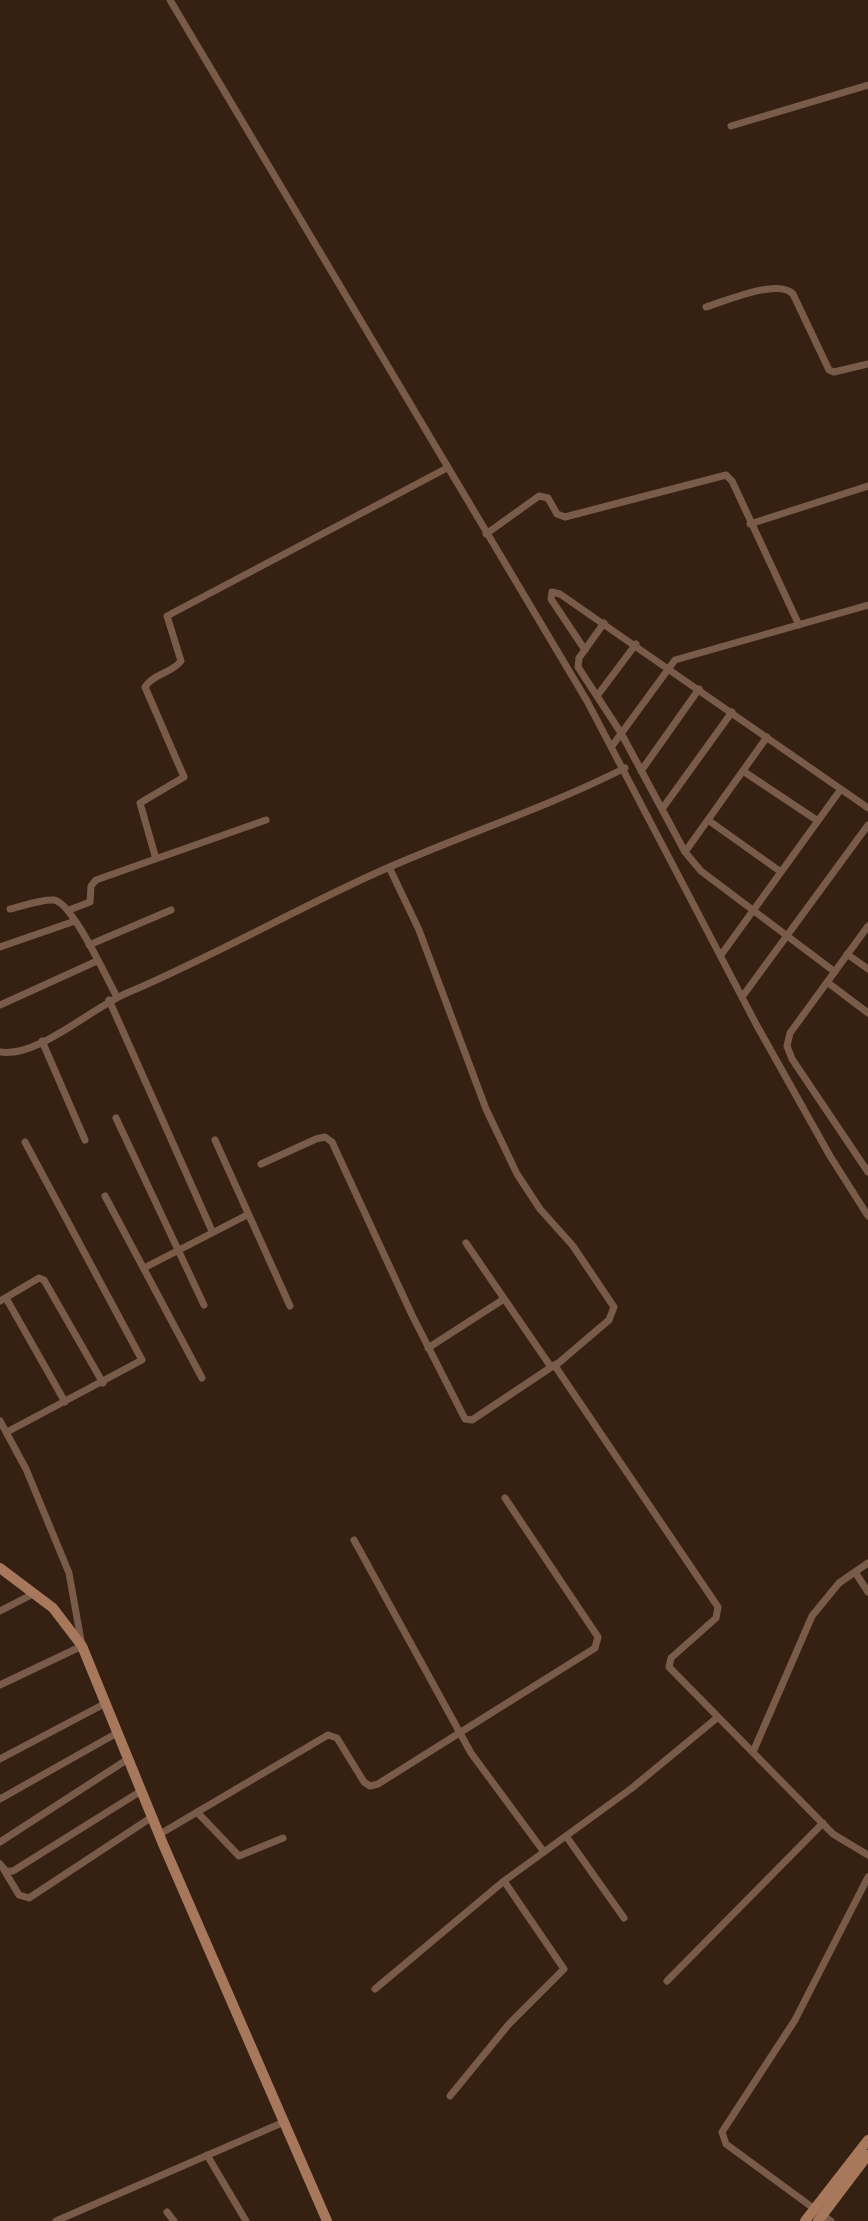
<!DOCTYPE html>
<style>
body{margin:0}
canvas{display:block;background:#362012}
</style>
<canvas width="868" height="2221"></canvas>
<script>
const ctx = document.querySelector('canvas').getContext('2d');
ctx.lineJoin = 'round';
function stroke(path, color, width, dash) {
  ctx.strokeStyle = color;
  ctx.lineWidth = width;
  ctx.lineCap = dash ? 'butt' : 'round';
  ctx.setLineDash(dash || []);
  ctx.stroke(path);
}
const street = new Path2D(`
 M170 0 587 701 756 1024 830 1156 868 1216
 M731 126 868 85
 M706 307C726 301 778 278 793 294L829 370 834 372 868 364
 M750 524 868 486
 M486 534 539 496 548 498 557 514 565 517 726 475 732 481 799 625
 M604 623 579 658 578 667 621 733 685 852 701 871 835 972
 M585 650 551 599 552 592 560 594 868 808
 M597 696 636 644
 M612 746 675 660 868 605
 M641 771 699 689
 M743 771 818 821
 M662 809 732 712
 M708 820 781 872
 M685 852 767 737
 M156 859 140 803 184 777 145 687C153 674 172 673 181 661L167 616 447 468
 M389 867 419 930 486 1109 517 1174 540 1209 573 1246 614 1307 609 1320 555 1366 718 1607 716 1618 671 1658 669 1667 833 1834 868 1855
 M10 909C23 906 41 899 54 900 72 902 107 979 117 997
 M69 910 90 902 91 886 96 880 266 820
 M868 926 790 1033 787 1046 792 1059 868 1172
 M89 945 171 910
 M0 947 75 921
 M847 954 868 969
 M721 955 841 789
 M827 982 868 1013
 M742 997 868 825
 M109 1000 212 1231
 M0 1005 97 961
 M42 1041 85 1140
 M0 1052C38 1058 91 1008 127 993 212 957 292 911 376 873 458 836 544 809 625 768
 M116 1118 204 1305
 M215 1140 290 1306
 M261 1164 316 1139 325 1137 332 1142 412 1315 465 1419 472 1420 556 1364
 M105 1196 202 1378
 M466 1243 551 1367
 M144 1268 247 1215
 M6 1298 65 1402
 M0 1301 39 1278 44 1280 103 1383
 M428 1348 504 1299
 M0 1421 26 1469 69 1573 82 1646 0 1685
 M7 1432 142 1360 25 1142
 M354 1540 471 1753 544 1852
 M855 1572 868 1592
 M0 1611 35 1593
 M753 1752 812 1616 839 1583 868 1563
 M0 1759 106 1703
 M0 1799 117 1733
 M197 1812 239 1856 283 1838
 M160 1834 328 1735 337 1738 364 1782 370 1786 378 1784 595 1648 598 1637 505 1498
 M566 1836 624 1918
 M0 1842 128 1759
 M0 1864 6 1871H13L141 1791
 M4 1870 19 1895 29 1898 152 1817
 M667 1981 823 1823
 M375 1989 504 1881 632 1788 718 1717
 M450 2096 509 2024 564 1969 504 1881
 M207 2155 246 2221
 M167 2212 174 2221
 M56 2221 284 2122
 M831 2221 726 2144 722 2132 795 2020 868 1877`);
const secondary = new Path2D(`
 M0 1568 53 1608 82 1646 163 1844 327 2221
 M805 2221 868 2140
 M818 2221 868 2155`);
stroke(street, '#795b4a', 7);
stroke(secondary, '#a8785d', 10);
</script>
